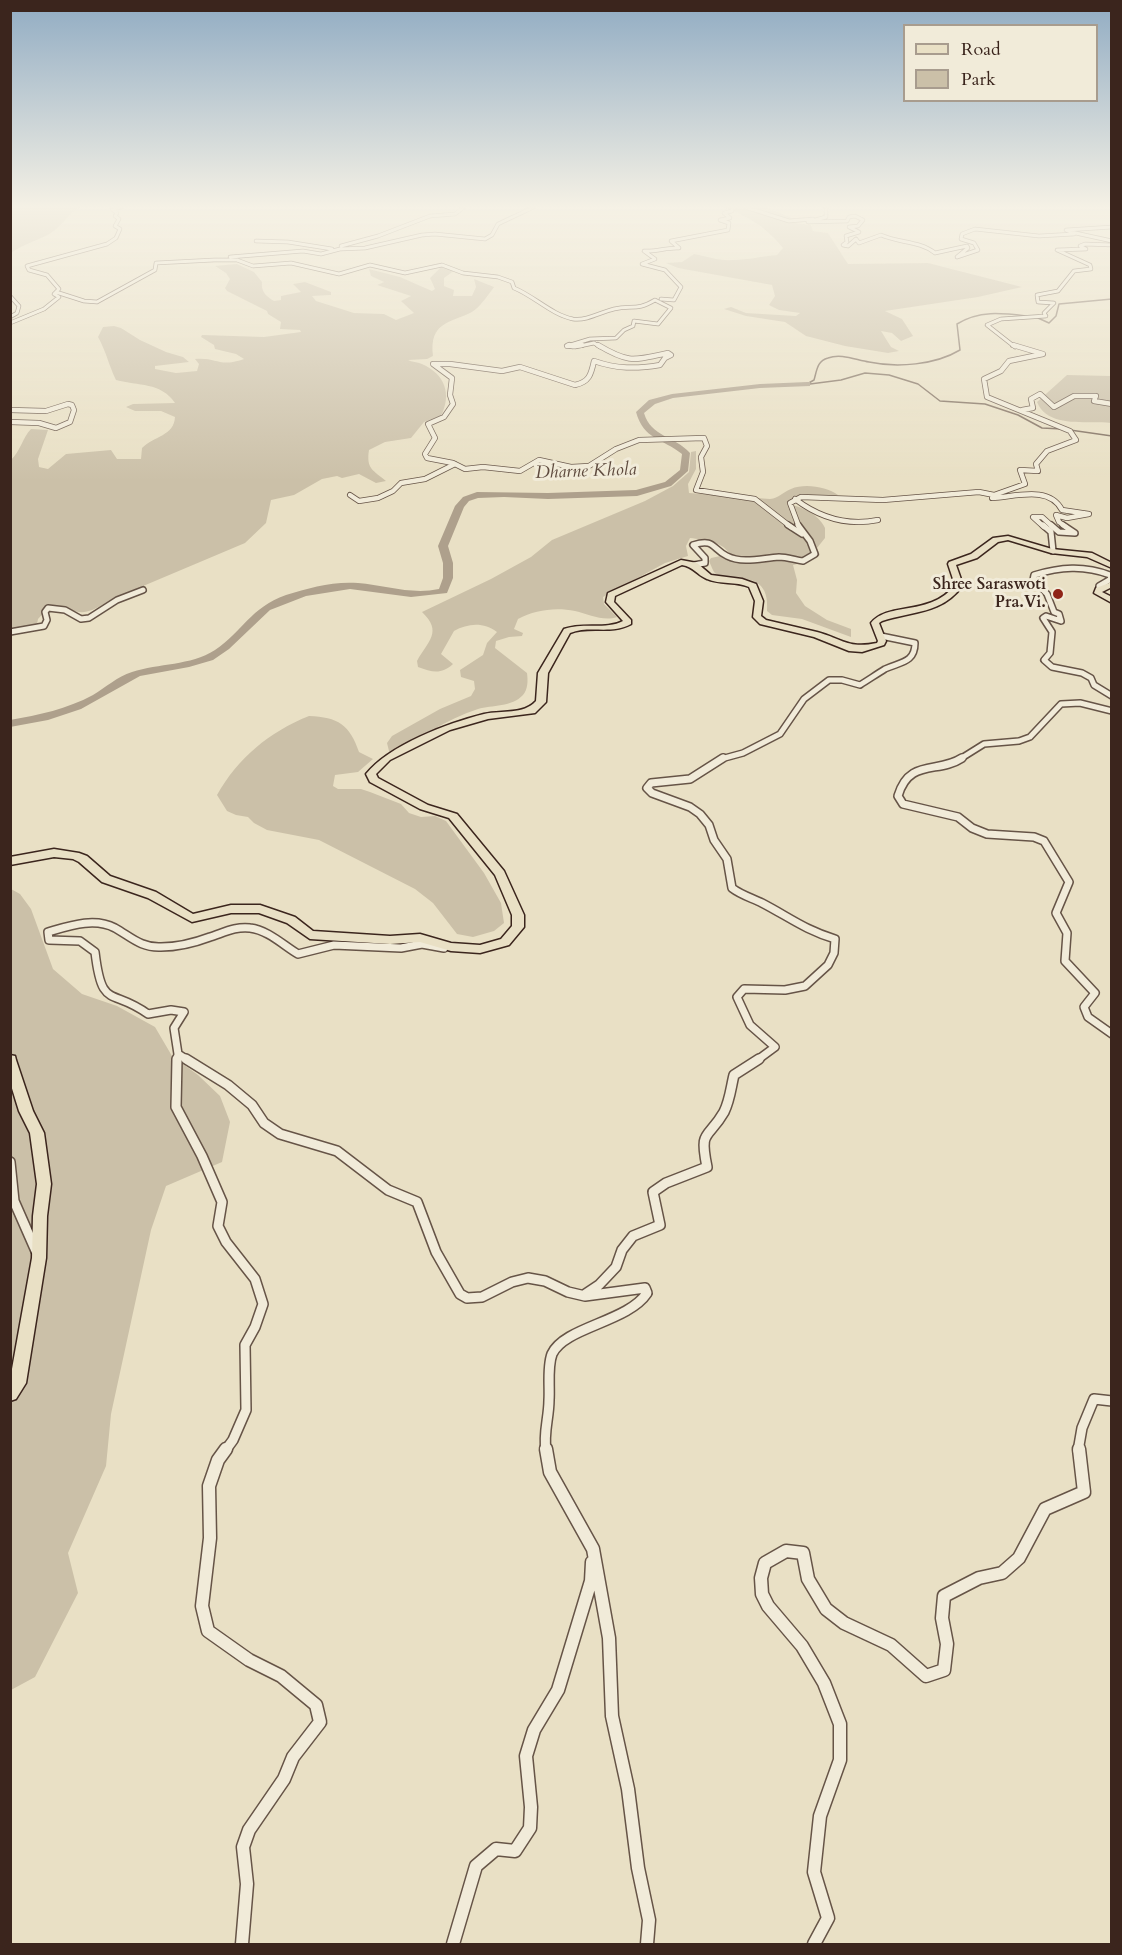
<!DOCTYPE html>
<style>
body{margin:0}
#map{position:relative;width:1122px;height:1955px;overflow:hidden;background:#e9e0c5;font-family:Cardo,serif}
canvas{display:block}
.frame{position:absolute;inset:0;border:12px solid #3b251d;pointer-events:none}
.legend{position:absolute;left:903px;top:24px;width:195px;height:78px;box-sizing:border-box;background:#f1ebd9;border:2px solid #a89c8e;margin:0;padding:8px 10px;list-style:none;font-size:18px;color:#3b251d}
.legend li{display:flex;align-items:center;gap:12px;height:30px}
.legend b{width:30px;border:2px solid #a89c8e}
</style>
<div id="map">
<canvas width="1122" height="1955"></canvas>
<div class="frame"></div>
<ul class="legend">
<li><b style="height:8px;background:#e9e0c5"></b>Road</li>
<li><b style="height:16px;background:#cbc0a8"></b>Park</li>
</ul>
</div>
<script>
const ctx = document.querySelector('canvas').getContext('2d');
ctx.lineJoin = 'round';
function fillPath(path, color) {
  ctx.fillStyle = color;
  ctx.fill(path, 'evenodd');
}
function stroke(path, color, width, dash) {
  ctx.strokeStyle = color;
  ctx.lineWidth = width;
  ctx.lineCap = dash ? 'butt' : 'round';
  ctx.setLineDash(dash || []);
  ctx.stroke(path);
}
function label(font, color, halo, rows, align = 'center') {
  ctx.font = font + ' Cardo,serif';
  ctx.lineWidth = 6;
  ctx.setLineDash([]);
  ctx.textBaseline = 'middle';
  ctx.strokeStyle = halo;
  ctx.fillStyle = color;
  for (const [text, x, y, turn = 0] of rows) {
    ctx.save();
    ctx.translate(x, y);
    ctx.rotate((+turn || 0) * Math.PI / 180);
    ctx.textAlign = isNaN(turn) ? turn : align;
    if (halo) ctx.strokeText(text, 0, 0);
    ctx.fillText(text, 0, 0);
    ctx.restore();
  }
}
const green = new Path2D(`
 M11 207H80C68 214 62 226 51 233 38 241 25 243 11 253Z
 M724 207H765L795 219 788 222 811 225 813 231 828 233 848 264 928 263 1022 287 978 297 885 311 902 319 913 336 901 341 892 333 881 331 891 347 899 351 888 353 845 346 806 336 785 322 746 316 724 309 731 307 746 313 796 316 800 313 779 310 769 305 775 296 772 285 678 268 666 263 682 262 694 254C706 256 719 261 733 260 747 260 762 256 777 255L783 248C766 227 749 217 724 207Z
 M237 264 254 272 262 282C261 292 266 296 274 301L281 300V296L301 292 293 284 305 282 331 292V295L312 296 316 301 354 313 384 314 396 320 414 313 401 301 411 296 377 285 384 282 371 276 369 269 400 277 432 291 435 289 430 278 442 266 455 270 444 278V286L454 290 453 296H472L476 287 474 279 494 287C489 294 479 308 472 312 450 323 429 322 433 356L427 359 408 360C412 362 417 362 422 364 445 374 452 394 441 416L424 422 411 438 385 442 369 450C366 469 373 470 386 481L376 483 359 474 342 478 337 476 322 479 294 495 271 500 266 523 245 543 110 600C75 623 81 606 48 608L38 619 37 624 11 629 10 461C21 451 22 438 31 429L48 430 38 459 39 467 48 469 66 454 111 450 117 459H141L142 448C154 436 174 436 175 417L161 411H135L126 407 133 404 175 403C161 382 138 386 116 380 109 366 106 351 98 337L103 327 114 326 121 328 140 340 166 352 183 357 189 362 155 366V369L176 373 197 371 199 364 195 359C218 357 218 368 244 359L236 354 215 349 214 345 201 337 202 335 264 337 301 332 300 330 280 329 281 322 268 314 267 311 227 291 225 288 230 279 226 273 215 266Z
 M1067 375 1111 376V423C1088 420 1048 429 1037 402Z
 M696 451V469L688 484 689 493 770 499C779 498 783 492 791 489 805 483 827 487 838 495 821 498 799 489 787 504 800 506 818 513 825 528V538L817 548 820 555 809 561 793 565 797 580 796 593 805 606 827 620 851 629V637L802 619 772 615 767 611C769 584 756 578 730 577 726 577 719 578 716 574 713 572 711 565 709 561L711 558 730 554C721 541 705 540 690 538L686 546 688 556 665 563 603 597 604 604 617 617C603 622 589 614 575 611 555 607 535 610 518 619L514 629 523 633 522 636 509 637 496 641 495 648 527 673C528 681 528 689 523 695 512 707 492 705 478 709 446 719 419 739 390 755L387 743 392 736 440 709 471 696 475 689 474 681 461 677 460 670 483 655 487 643 497 632C484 622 468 623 454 631L441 654 453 664C441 675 432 672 418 667L417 661C428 641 443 632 422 612L491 579 531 557 552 540 645 501 673 486 689 472 691 452Z
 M309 716C338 717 350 725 359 752L373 759 358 772 335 775 333 786 338 789H361L370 792 401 804 409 813 421 817 435 816 446 821 484 873 501 903 504 923 494 931 473 937 457 934 433 903 415 889 319 840 267 830 254 823 248 817 236 815 227 811 217 795C238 758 269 732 309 716Z
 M11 889 20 894 31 909 53 969 82 994 117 1006 155 1027 172 1056 198 1075 220 1096 230 1122 222 1162 166 1186 151 1230 111 1414 106 1466 68 1553 78 1593 35 1677 11 1690Z`);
const stream = new Path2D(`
 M1038 318 1049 323 1056 316 1059 304 1112 299
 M807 384 814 380C817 370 817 361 828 358 841 353 856 360 869 362 897 368 935 365 960 350L957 324C979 310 1002 313 1027 316
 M810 384 841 380 865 373 889 375 918 384 940 401 985 404 1018 415 1042 428 1062 429
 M1070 430 1112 436`);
const river = new Path2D(`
 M807 382H810V386L760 388 673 398 655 404 644 413C651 437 675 436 690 453L688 471 671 486 637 496 548 499 504 497 478 498 469 501 464 507 448 546 453 563V578L447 593 411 597 350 589 306 596 270 610 229 649 213 660 189 667 140 676 81 709 48 720 10 727V720C39 715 67 709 93 695 106 687 117 677 132 672 159 663 190 666 215 650 243 631 250 608 286 595 309 588 333 581 358 583 385 585 411 595 439 589L443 578V563L438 546 455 506 463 497 477 492 548 493 636 490 665 482 680 470 682 454C662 438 644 440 636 412L649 400 672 394 760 384Z`);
const minorFar5 = new Path2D(`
 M826 207V217L808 222 847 221 849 217 855 216 863 220 858 226 849 227 859 232 846 236 847 242 843 245 848 246 856 239 859 243 881 235C899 243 920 241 935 253L967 246 968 248 957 257 978 250 974 243 961 239 962 234 975 229 1039 236 1074 234 1071 232 1112 241
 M1071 232 1066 230 1112 227
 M256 241 288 242 332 249
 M341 246 378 236 430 216 455 214 464 207
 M230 257 303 251 321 254 340 249 365 248 422 235 435 234 485 239 492 235 498 224 534 207
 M56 292 84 301 97 302 155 270 156 263 214 260H237L253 266 291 263 339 274 370 265 405 273 442 265 463 273 498 277 512 282 514 288C534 296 552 315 573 319 587 321 601 312 614 309 632 305 637 311 655 300L671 308 658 324 634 321 633 326 624 330 616 338 590 339 567 346 573 347
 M10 296 19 306 17 313 10 317
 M661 299 674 300 681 287 665 270 642 264 655 259 644 251C657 252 667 247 679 248L671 241 728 230 729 223 720 220 730 218 724 213 732 211V208H748L789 221 813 219
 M10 323 44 309 59 297 54 294 59 289 47 275 29 270 27 266 107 244 116 238 120 229 115 226 119 219 115 216 117 213 112 209 122 207
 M575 347 594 343 600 347
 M1015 347 987 325 1001 319 1046 316 1044 313 1054 303 1038 302 1037 295 1058 291 1074 271 1091 269 1090 265 1057 250 1086 249 1080 246 1085 244 1112 245`);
const minorFar4 = new Path2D(`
 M569 345 567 346 582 345
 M598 345C630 364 634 360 668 353L671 355 665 358 660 365C636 369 617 369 594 361 591 375 589 382 575 385L520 367 502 371 450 364H433L452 378 450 395 453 404 444 417 428 424 435 438 425 454 427 458 453 463 465 469 483 467 520 471 539 460 571 467 589 466 616 449 639 440 704 438 707 446 701 457 703 472 696 490 755 499 791 527
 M10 410 46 411 68 404 72 405 74 410 70 422 56 428 39 423 10 422
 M1022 410 1033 408 1031 399 1040 394 1054 407 1074 396H1096L1094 401 1112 404
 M350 495 359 501 378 498 393 491 401 483 425 479 455 464
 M992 498C1015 497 1049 485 1062 510L1089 514 1067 518 1056 515 1059 522 1066 527
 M795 499C820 518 848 526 878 520
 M799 527 790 503 801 497 883 500 979 492 994 495 1025 484 1020 470 1038 471 1036 464 1047 451 1076 440 1070 431 987 397 984 379 1001 371 1009 361 1043 354 1013 345
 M1044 527 1033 517H1042L1053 527`);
const minorFar3 = new Path2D(`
 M788 525 802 534
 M1043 525 1051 532 1053 551
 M1051 525 1059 532 1075 533 1063 525
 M694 565 705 563V558L693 545C715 538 712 549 727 556 743 564 762 558 779 557 787 557 795 560 803 561L815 554 810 541 798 525
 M1099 590V586L1111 579 1110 575C1084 565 1060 567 1034 575L1033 580 1047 594 1054 612 1059 614 1061 621 1046 616 1043 618 1052 632 1050 653 1044 660 1052 667 1082 673 1091 678 1094 685 1112 696
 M10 632 44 626 47 620 45 612 48 608 65 610 81 619 89 618 117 600 143 590
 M721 759 743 753 780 734 804 699 829 680H842L860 685C868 680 877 674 885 669 900 662 915 663 915 643L881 636
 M960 759 984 744 1019 741 1030 737 1061 704 1080 703 1112 711`);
const minorFar2 = new Path2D(`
 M723 758 690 779 651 783 647 788 652 793 690 807 700 814 709 825 714 840 727 859 732 888C741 895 752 898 762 903 789 917 805 930 835 939L834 953 828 965 805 986 785 990 744 989 737 997 750 1025 775 1047 756 1061
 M962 758C938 774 909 758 898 796L903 804 958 817 972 828 987 834 1034 837 1044 841 1069 882 1056 913 1067 933 1065 961 1095 993 1084 1007 1088 1017 1112 1034
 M177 1061 178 1054
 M189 1061 178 1054 174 1028 184 1012 171 1010 148 1014C111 987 102 1011 95 952L80 941 49 940 48 932C69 926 94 917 115 928 131 937 141 948 161 947 177 947 194 943 210 937 223 933 236 926 250 928 268 930 283 945 298 954L334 945 401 948 422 944 444 948`);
const minorFar1 = new Path2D(`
 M177 1059 176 1107 202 1156 222 1202 218 1226 226 1242 255 1279 263 1304 255 1327 245 1345 246 1410 233 1440 225 1451
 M186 1059 228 1085 252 1105 264 1123 280 1134 337 1151 388 1190 417 1202 436 1252 460 1294 467 1298 482 1297 512 1282 528 1278 545 1281 568 1292 585 1296 645 1288 647 1293C628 1322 564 1327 552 1354 547 1367 550 1387 549 1400 549 1418 543 1433 546 1451
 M10 1162 14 1201 36 1251
 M584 1295 599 1285 616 1267 622 1250 633 1236 660 1225 653 1192 666 1183 707 1167C699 1128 708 1140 724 1112 730 1100 731 1087 734 1075L759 1059
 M1078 1451 1082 1428 1094 1399 1112 1401`);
const minor = new Path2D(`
 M226 1449 218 1460 209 1486 210 1538 202 1606 208 1631 249 1660 281 1676 316 1705 320 1722 293 1757 284 1779 249 1830 243 1847 247 1884 242 1944
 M546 1449 550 1472 593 1549 609 1638 612 1716 628 1789 638 1868 649 1920 647 1944
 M453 1944 476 1866 496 1849 515 1851 530 1828 531 1807 526 1756 534 1730 558 1690 591 1581 592 1562
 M814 1944 828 1918 814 1872 820 1816 840 1760V1724L824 1683 802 1646 768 1606 762 1594 761 1578 765 1563 786 1551 803 1553 808 1579 826 1609 844 1623 891 1645 926 1676 944 1670 947 1644 942 1618 944 1596 979 1578 1002 1573 1019 1558 1045 1509 1084 1492 1079 1449`);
const primary = new Path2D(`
 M1008 536 1052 549 1092 553 1112 563V568L1087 557 1051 553 1008 540 998 542 977 558 956 565 963 585C942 614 913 611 882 621L879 623 886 641 884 645 862 652 849 651 814 637 760 624 753 617 755 601 749 587C736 581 720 585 707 579 697 575 694 567 682 565L615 596 614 602 631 620V624C611 635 590 625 570 633L548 673 546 702 535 713 488 719 450 730 390 760 376 774 378 778 428 805 457 814 504 871 524 915V927L509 945 480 953 451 951 420 942 390 944 310 939 287 923 259 913H231L192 922 148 898 102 882 79 862 73 859 54 857 10 865V857L54 849 79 853 87 856 110 876 156 892 193 914 231 905H260L295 917 313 931 390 936 420 934 451 943 480 945 501 939 512 926V915L495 875 449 818 420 809 370 782 366 774C389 745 448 723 484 714 502 710 523 715 536 701L538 673 564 629C583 622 606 630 623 621L606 602 608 593 681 560 697 563 711 575 742 579 756 584 763 601 761 616 766 620C783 624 800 628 817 632 843 639 848 649 877 643L878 641 871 623C889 601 930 617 955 585L948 564 949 562 971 554 993 538Z
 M1112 582V587L1102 592 1112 597V603L1094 593 1096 588Z
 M10 1055 15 1056 16 1060 33 1111 44 1133 51 1184 47 1216 46 1258 26 1383 16 1399 10 1401V1380L32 1258 33 1216 37 1184 30 1133 19 1111 10 1082Z`);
const markers = [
 [1058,594,6,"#8f2418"]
];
const farPoinames = [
 ["Shree Saraswoti",1046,585],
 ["Pra.Vi.",1046,603]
];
const farWaternames = [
 ["Dharne Khola",586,472,-2]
];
fillPath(green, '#cbc0a8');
stroke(stream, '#806f60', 1.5);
fillPath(river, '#aea08c');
stroke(minorFar5, '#665447', 4.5);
stroke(minorFar4, '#665447', 6);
stroke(minorFar3, '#665447', 8);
stroke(minorFar2, '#665447', 10);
stroke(minorFar1, '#665447', 12);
stroke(minor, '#665447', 15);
stroke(primary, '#3b251d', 3);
stroke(minorFar5, '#f1ebd9', 3);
stroke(minorFar4, '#f1ebd9', 4.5);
stroke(minorFar3, '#f1ebd9', 5);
stroke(minorFar2, '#f1ebd9', 7);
stroke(minorFar1, '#f1ebd9', 9);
stroke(minor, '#f1ebd9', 12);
fillPath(primary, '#e9e0c5');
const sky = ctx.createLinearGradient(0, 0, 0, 481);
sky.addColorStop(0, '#91acc3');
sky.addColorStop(0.43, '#f5f1e5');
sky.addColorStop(1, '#f5f1e500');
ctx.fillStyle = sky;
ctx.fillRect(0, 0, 1122, 481);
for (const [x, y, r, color] of markers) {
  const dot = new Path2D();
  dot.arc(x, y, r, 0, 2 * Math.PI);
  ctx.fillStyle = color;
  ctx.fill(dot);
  stroke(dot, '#f1ebd9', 2);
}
label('bold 16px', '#3b251d', '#f1ebd9', farPoinames, 'right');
label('italic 18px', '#5e4a3e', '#f1ebd9', farWaternames);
</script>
